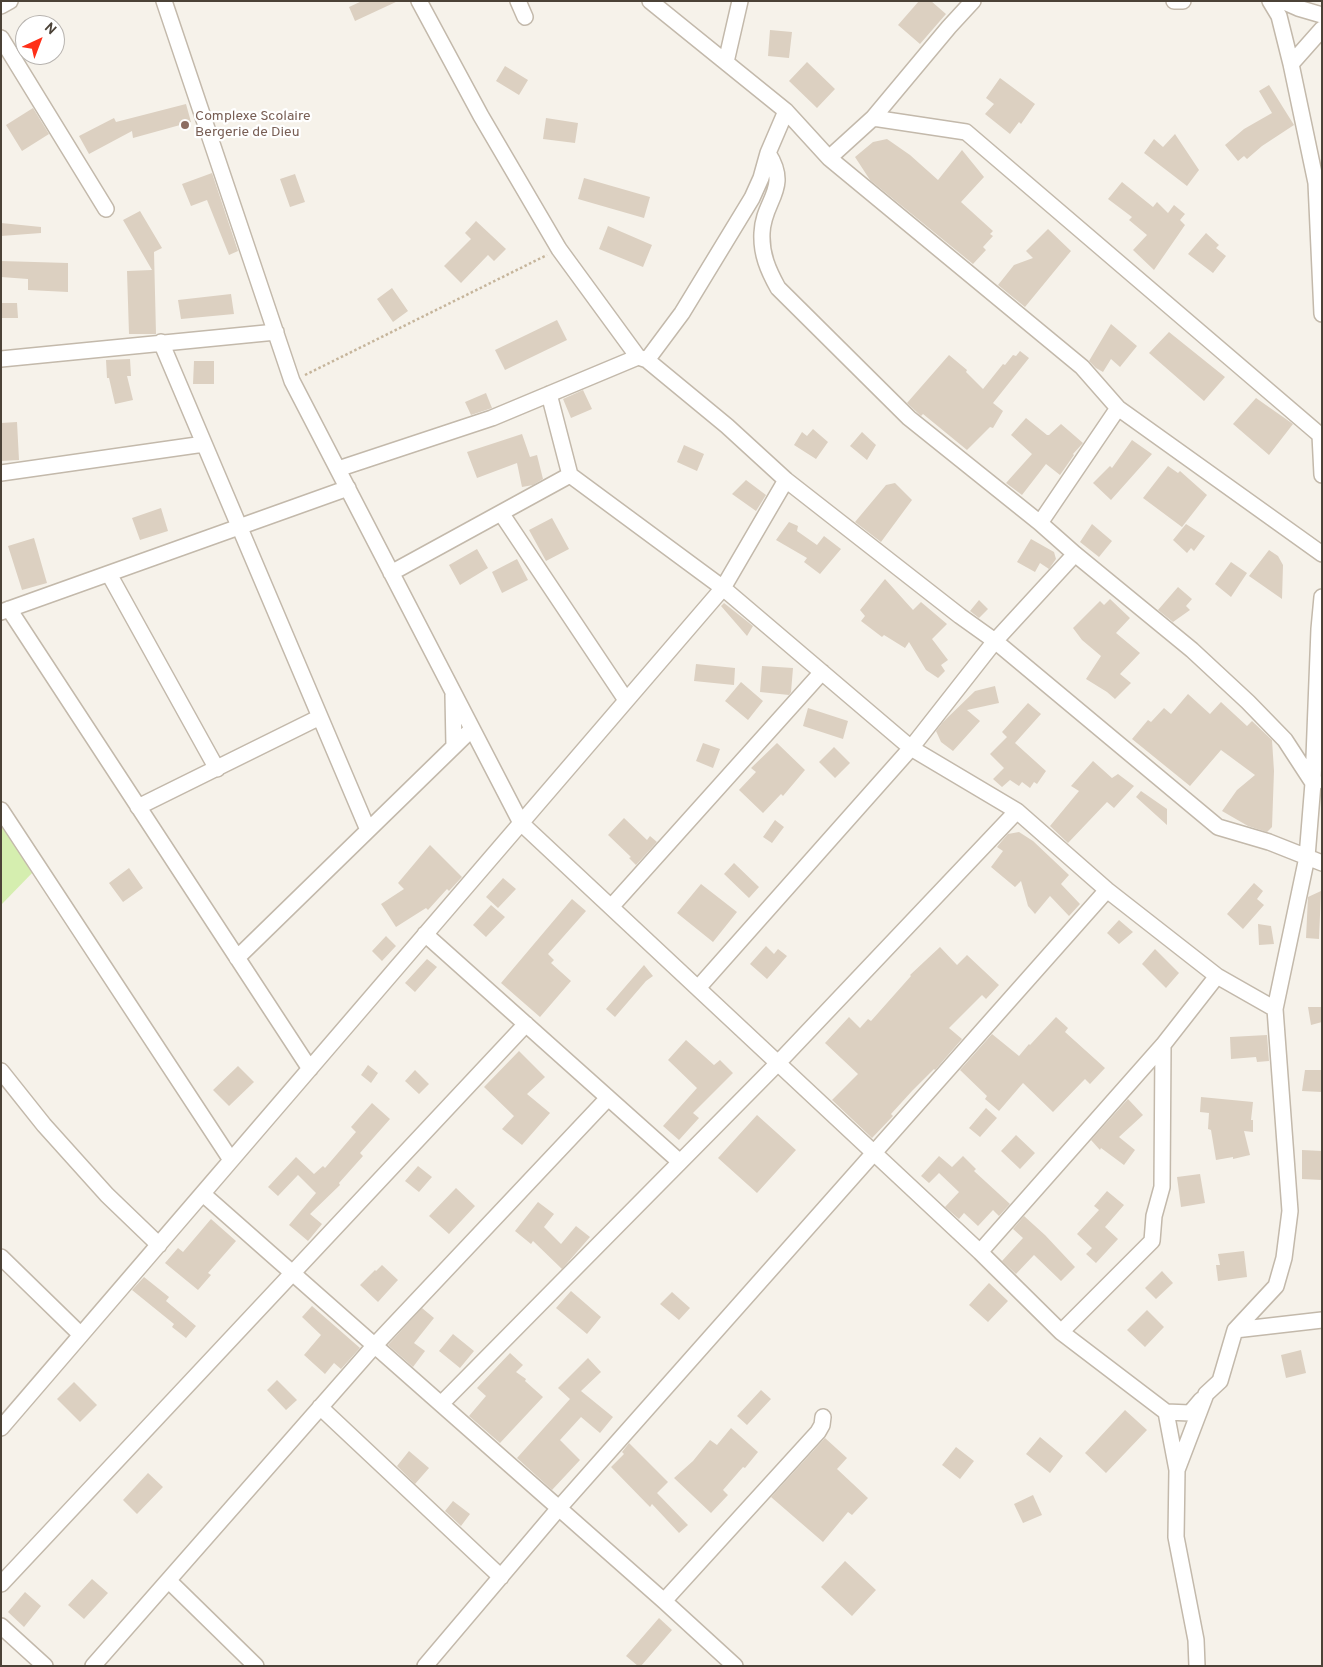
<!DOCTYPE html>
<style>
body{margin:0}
#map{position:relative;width:1323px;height:1667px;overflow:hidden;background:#f6f2ea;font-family:Overpass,sans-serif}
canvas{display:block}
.frame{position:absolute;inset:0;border:2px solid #4b4237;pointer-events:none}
.north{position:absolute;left:15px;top:15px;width:50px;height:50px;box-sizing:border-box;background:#fff;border:1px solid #b7b3af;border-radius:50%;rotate:43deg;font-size:14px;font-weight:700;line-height:20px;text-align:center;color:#4b4237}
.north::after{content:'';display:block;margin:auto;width:18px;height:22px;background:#ff2f18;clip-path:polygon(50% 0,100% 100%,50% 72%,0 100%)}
</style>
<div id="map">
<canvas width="1323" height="1667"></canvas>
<div class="frame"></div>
<div class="north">N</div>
</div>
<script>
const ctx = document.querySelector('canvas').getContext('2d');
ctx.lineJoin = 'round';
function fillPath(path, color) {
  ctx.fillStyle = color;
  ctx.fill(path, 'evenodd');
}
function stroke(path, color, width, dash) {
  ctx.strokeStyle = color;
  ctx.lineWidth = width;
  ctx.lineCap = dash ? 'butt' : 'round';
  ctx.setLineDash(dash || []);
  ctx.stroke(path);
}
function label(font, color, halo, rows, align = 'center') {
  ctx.font = font + ' Overpass,sans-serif';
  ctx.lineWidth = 4.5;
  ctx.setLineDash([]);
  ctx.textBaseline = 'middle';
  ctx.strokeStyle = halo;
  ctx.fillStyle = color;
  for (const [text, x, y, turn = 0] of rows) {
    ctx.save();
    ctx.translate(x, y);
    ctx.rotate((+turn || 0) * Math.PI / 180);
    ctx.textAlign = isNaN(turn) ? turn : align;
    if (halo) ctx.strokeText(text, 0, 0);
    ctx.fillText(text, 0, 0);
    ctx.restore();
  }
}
const green = new Path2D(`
 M1 820 37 868 1 905Z`);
const building = new Path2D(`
 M362 1H398L355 21 349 7Z
 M919 1H931L946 14 920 44 898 25Z
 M770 30 792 32 789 58 768 56Z
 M807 62 835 89 817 108 789 81Z
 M505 66 528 80 519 95 496 81Z
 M1000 78 1035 104 1021 124 1019 122 1010 134 985 114 994 104 986 98Z
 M1269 85 1294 125 1262 146 1247 159 1244 156 1238 161 1225 145 1244 129 1272 113 1259 91Z
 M186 104 191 122 133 138 132 131 89 154 79 136 114 118 116 122Z
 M33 108 49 134 22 151 6 125Z
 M546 118 578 123 575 143 543 139Z
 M1175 134 1199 170 1187 186 1144 153 1154 139 1163 147Z
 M887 139 910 155 938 180 962 150 984 177 961 202 993 231 990 234 993 236 983 247 986 250 973 264 870 180 855 157 873 142Z
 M212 173 238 251 229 255 207 200 191 206 182 184Z
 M295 174 305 202 290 207 280 179Z
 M584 178 650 197 644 218 578 199Z
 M1122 182 1153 207 1157 202 1168 213 1174 205 1185 214 1180 220 1185 225 1154 270 1133 250 1147 235 1129 220 1132 217 1108 199Z
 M140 211 162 248 154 252 156 334H129L127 271 152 270 123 220Z
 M476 221 506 249 494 261 488 255 461 283 444 266 471 239 465 233Z
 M1 223 41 227V233L1 236Z
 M608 226 652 245 643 267 599 249Z
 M1048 229 1071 251 1025 307 998 285 1014 265 1033 258 1026 251Z
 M1206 233 1219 245 1216 248 1226 256 1213 273 1188 254Z
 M1 261 68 263V292L28 290V279L1 277Z
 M392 288 408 311 393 322 377 299Z
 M231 294 234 314 181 319 178 300Z
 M1 303H17L18 318H1Z
 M557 320 567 340 505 370 495 350Z
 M1111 324 1137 346 1120 367 1111 359 1103 372 1096 368 1089 361Z
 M1169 332 1225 377 1204 401 1149 353Z
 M1020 351 1029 358 993 403 1003 411 993 428 990 427 967 450 923 414 921 416 907 403 949 355 967 370 966 372 983 389 1003 364 1005 365 1013 355 1016 356Z
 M130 359 131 376H127L133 400 115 404 109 378H107L106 360Z
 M194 361H214V384H193Z
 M583 390 592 409 571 418 563 399Z
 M486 393 492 408 471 415 465 402Z
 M1256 398 1293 424 1269 455 1233 424Z
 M1026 418 1047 435H1049L1061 424 1083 443 1073 454 1074 455 1060 475 1046 464 1022 495 1006 483 1032 454 1011 435Z
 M17 422 19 460 1 461V423Z
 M813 429 828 442 816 459 794 445 802 432 807 436Z
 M862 432 876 445 867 460 850 446Z
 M522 434 530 457 537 455 543 479 533 485 522 487 517 463 477 478 467 452Z
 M1132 440 1152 454 1111 500 1093 483 1110 466 1112 468Z
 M684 445 704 454 697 471 677 462Z
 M1168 466 1178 473 1180 471 1207 495 1182 527 1143 498Z
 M746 480 766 495 756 511 732 494Z
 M895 483 912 500 881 542 855 522 886 485Z
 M161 508 168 531 140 540 132 518Z
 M552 518 569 549 546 561 529 530Z
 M789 522 798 526 797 531 817 545 824 536 841 549 820 574 804 562 807 558 776 540Z
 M1092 524 1112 541 1099 557 1080 542Z
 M1186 524 1205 536 1194 551 1191 548 1187 553 1173 540Z
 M34 538 47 583 22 590 8 546Z
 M1031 539 1054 552 1056 559 1049 569 1040 563 1035 572 1017 562Z
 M477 549 488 568 460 585 449 565Z
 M1269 550 1278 556 1283 565 1282 599 1249 576Z
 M517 559 528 580 502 593 492 572Z
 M1231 562 1247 573 1231 597 1215 584Z
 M885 579 913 610 921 602 947 624 932 639 948 660 941 665 945 671 938 678 926 670 909 642 905 648 884 635 882 637 861 621 865 616 860 610Z
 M1178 587 1192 599 1186 606 1190 610 1173 622 1158 610Z
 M1110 599 1130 618 1116 633 1140 653 1120 674 1131 683 1115 699 1107 692 1086 679 1101 656 1082 640 1073 628 1100 601 1104 605Z
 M979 600 988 609 979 618 970 611Z
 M724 603 753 626 747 636 721 606Z
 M696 664 735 668 734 685 694 681Z
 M762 666 793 668 791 692 789 695 760 692Z
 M741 682 763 701 748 720 725 701Z
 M995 686 999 703 967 710 980 721 953 751 941 742 936 731 943 722 975 691Z
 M1188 694 1210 714 1221 702 1247 726 1252 721 1272 740 1274 771 1272 827 1267 832 1248 826 1222 811 1237 790 1255 775 1221 750 1190 786 1132 739 1148 720 1151 722 1164 708 1171 714Z
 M1028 703 1041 714 1015 743 1046 771 1037 784 1034 782 1030 788 1022 782 1019 786 1010 780 1002 787 993 779 1004 768 990 754 1007 737 1002 732Z
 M808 708 848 721 843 739 803 726Z
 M703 743 720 749 713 768 696 761Z
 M777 743 805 770 783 796 781 794 763 813 739 790 756 772 751 768Z
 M834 747 850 763 835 778 819 762Z
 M1093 761 1112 778 1118 774 1134 786 1114 808 1107 802 1068 843 1050 826 1079 791 1071 786Z
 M1141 791 1167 809V825L1136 797Z
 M624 818 647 840 650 836 657 842 636 865 629 858 631 857 608 835Z
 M775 820 784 827 772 843 763 837Z
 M1019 832 1033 841 1069 875 1061 884 1080 904 1069 916 1050 896 1035 914 1028 906 1021 881 1015 887 991 867 1003 851 997 847 1001 842 1008 834Z
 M430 845 462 877 449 891 447 889 428 910 426 908 396 927 381 904 404 889 398 883Z
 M734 863 759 887 749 898 724 874Z
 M129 868 143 888 123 902 109 883Z
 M503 878 516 889 498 908 486 897Z
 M1254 883 1263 891 1257 899 1264 905 1243 929 1227 914Z
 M701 884 737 912 713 942 677 913Z
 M1321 891 1319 939 1306 938 1308 897Z
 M572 899 586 911 548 954 554 960 551 963 571 981 540 1017 501 983Z
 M491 905 505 917 486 937 473 925Z
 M1119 920 1133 932 1119 944 1107 933Z
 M1258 924 1271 926 1274 944 1259 945Z
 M386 936 396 946 382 961 372 951Z
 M766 946 774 954 778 949 787 956 767 979 750 964Z
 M940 947 957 965 967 955 999 985 986 999 982 995 949 1028 962 1039 935 1070 934 1069 912 1091 891 1114 893 1116 872 1138 832 1100 858 1074 825 1043 849 1017 860 1028 868 1019 871 1021 911 976 910 975Z
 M1155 949 1179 973 1166 988 1142 964Z
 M427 959 437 967 415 992 405 983Z
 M644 965 653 976 646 981 615 1017 606 1009Z
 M1308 1007H1322V1022L1311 1025Z
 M1056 1017 1068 1028 1065 1032 1105 1068 1090 1084 1085 1079 1053 1112 1023 1083 999 1111 985 1099 987 1096 960 1070 992 1034 1019 1056 1029 1044 1030 1045Z
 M1267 1035 1269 1061 1257 1062 1256 1057 1231 1059 1230 1037Z
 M686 1040 714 1065 720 1060 733 1073 693 1113 699 1118 679 1140 663 1126 697 1088 668 1060Z
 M519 1051 545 1077 527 1094 550 1113 522 1145 502 1129 514 1116 484 1087Z
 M368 1065 378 1073 371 1083 361 1075Z
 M238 1066 254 1082 229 1106 213 1090Z
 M415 1070 429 1084 419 1094 405 1081Z
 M1305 1070H1322V1092L1302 1091Z
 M1201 1097 1253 1102 1251 1120H1253V1132L1244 1131 1250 1155 1233 1159V1157L1216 1160 1211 1130 1208 1129 1209 1113 1200 1112Z
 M1128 1099 1143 1115 1119 1137 1135 1150 1124 1165 1101 1148 1100 1150 1091 1140Z
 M372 1103 390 1119 360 1153 363 1156 339 1183 340 1185 310 1214 322 1224 308 1241 289 1225 316 1193 298 1175 278 1196 268 1187 296 1157 314 1174 323 1166 325 1168 356 1132 351 1127Z
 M986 1108 997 1118 980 1137 969 1128Z
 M757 1115 796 1150 757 1193 718 1158Z
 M1016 1135 1035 1153 1020 1169 1001 1151Z
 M1302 1150 1322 1151V1180L1302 1179Z
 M939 1156 952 1167 963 1156 976 1169 974 1171 1010 1204 999 1216 993 1210 978 1226 964 1213 959 1219 945 1207 959 1192 939 1173 929 1183 921 1176Z
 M418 1166 432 1177 419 1192 405 1181Z
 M1200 1174 1205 1203 1181 1207 1177 1177Z
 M456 1188 475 1206 449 1234 429 1216Z
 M1107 1191 1124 1205 1105 1227 1118 1239 1096 1263 1086 1254 1092 1248 1077 1234 1099 1210 1094 1206Z
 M538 1202 554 1214 544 1227 561 1244 576 1226 590 1237 562 1269 533 1241 531 1244 515 1231Z
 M1024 1216 1045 1235 1075 1267 1061 1281 1034 1255 1016 1274 1002 1261 1023 1238 1013 1229Z
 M211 1219 236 1241 208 1273 211 1275 198 1290 165 1263 178 1248 183 1252Z
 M1244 1251 1247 1277 1218 1281 1216 1265H1220L1218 1254Z
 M382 1265 398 1280 378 1302 360 1285 375 1270 376 1271Z
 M1162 1271 1173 1283 1156 1299 1145 1288Z
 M144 1277 169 1297 166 1301 196 1326 186 1338 172 1327 174 1324 132 1290Z
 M989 1283 1008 1301 988 1322 969 1305Z
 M571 1291 601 1317 587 1334 556 1308Z
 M672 1292 690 1308 679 1320 660 1304Z
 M312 1306 360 1348 341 1369 334 1363 325 1374 304 1355 321 1335 302 1317Z
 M422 1308 434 1318 414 1343 425 1351 413 1367 388 1345Z
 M1147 1310 1164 1327 1145 1347 1127 1330Z
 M453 1334 474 1351 460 1368 439 1351Z
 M1301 1350 1306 1373 1286 1378 1281 1355Z
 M510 1353 523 1365 516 1372 526 1379 525 1381 543 1397 500 1443 469 1416 486 1396 477 1388Z
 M588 1358 601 1372 581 1391 613 1417 600 1433 581 1417 560 1440 580 1460 552 1490 517 1458 570 1399 558 1388Z
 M277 1380 297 1400 286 1410 267 1390Z
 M74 1382 97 1405 80 1422 57 1399Z
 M761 1390 771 1399 747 1425 737 1416Z
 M1125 1410 1147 1430 1106 1473 1085 1453Z
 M731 1428 758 1452 745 1468 743 1467 723 1490 728 1495 711 1513 674 1478 693 1461 710 1440 717 1445Z
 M1040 1437 1063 1456 1050 1473 1026 1454Z
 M825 1438 847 1458 837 1469 868 1498 852 1515 848 1512 823 1542 771 1497Z
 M629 1443 668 1482 657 1493 688 1525 679 1533 652 1504 650 1507 611 1467 624 1454 622 1452Z
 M956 1447 974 1461 960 1479 942 1465Z
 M409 1451 429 1468 415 1484 397 1466Z
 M148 1473 163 1487 137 1514 123 1500Z
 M1033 1495 1042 1515 1023 1523 1014 1504Z
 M453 1501 470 1514 461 1526 445 1511Z
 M845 1561 876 1590 852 1616 821 1587Z
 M92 1579 108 1593 84 1619 68 1605Z
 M25 1592 41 1606 24 1627 8 1612Z
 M659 1618 672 1630 641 1666H638L626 1656Z`);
const path = new Path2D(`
 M305 375 547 255`);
const minor = new Path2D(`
 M164 1 292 381 521 823 980 1252 1061 1332 1166 1412 1177 1470
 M419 1 481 116 559 249 638 357 647 360 727 426 786 480 960 616 995 641 1218 827 1269 842 1322 863
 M518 1 525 17
 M650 1 786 111 829 158 1082 367 1118 408 1322 554
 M1174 1H1183
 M1270 1 1279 16 1291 64 1316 183 1322 314
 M1282 1 1298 8 1322 15
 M1 6 10 1
 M1 38 106 209
 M726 62 740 1
 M1291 64 1322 29
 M873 118 966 132 1320 435
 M768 153C791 189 763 200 762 233 761 254 768 270 778 288L909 418 1040 523 1075 554 1192 650 1248 702 1285 740 1313 783 1316 782
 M829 158 873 118 949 27 973 1
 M161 342 368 830
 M1 359 276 332
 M647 360 682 313 752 198 761 178 768 153 786 111
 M549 394 570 475 723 588 911 748 1017 811 1107 890 1217 976 1275 1009
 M1322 434 1320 435 1322 475
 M338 469 492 418 638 357
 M1 473 204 444
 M501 513 626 700
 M1040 523 1118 408
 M391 573 570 475
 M109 574 217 769
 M9 609 310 1069
 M1 612 348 488
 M453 695 454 746
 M138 807 320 717
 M1 810 231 1160
 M611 907 822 672
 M425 934 680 1162
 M237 958 472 729
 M698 988 911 748 995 641 1075 554
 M1 1071 44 1125 107 1195 159 1245
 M203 1194 664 1601 735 1666
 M980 1252 1163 1045 1217 976
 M1 1257 81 1335
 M1235 1330 1322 1320
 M1061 1332 1152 1241 1154 1216 1162 1187 1163 1045
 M441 1404 778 1063 1017 811
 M320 1407 501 1577
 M1166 1412 1190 1413 1201 1400
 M1 1428 723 588 786 480
 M169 1581 256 1666
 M1 1584 526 1024
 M664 1601 818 1432 822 1425 823 1417
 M1 1626 45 1666
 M93 1666 375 1345 608 1098
 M425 1666 559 1508 1107 890
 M1197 1666 1196 1640 1176 1537 1177 1470 1206 1394 1220 1381 1235 1330 1276 1286 1284 1258 1290 1211 1275 1009 1307 857 1313 783 1319 629 1322 597`);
const markers = [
 [185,125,5,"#8d6e63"]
];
const educationNames = [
 ["Complexe Scolaire",195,117],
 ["Bergerie de Dieu",195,133]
];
fillPath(green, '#d5eeaf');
fillPath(building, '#dcd0c1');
stroke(minor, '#c3b9ab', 18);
stroke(path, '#c6b59b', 2.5, [2.5, 2.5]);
stroke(minor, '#fff', 15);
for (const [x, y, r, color] of markers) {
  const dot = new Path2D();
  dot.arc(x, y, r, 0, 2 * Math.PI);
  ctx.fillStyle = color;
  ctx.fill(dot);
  stroke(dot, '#fff', 2);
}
label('14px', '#785e54', '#fff', educationNames, 'left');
</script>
